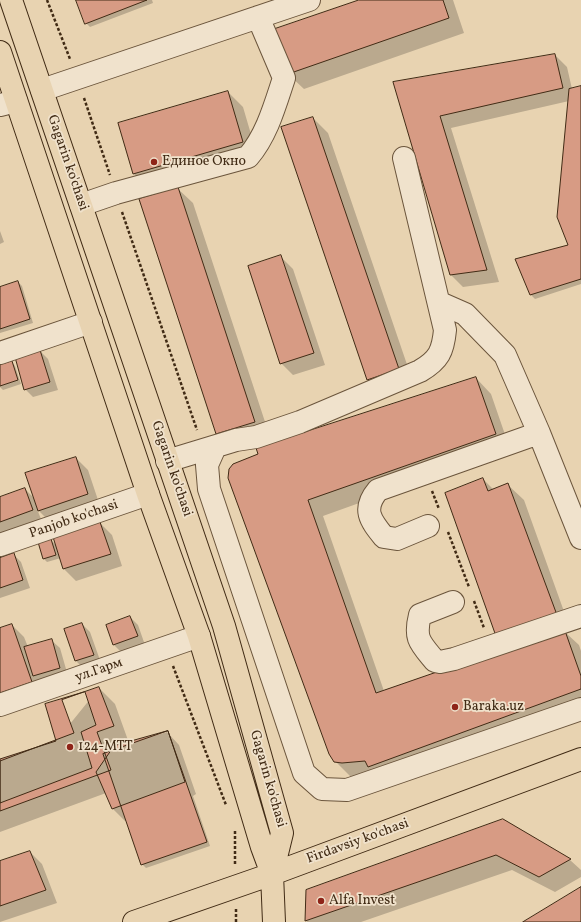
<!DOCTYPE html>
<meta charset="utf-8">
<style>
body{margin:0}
canvas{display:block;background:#e8d3b1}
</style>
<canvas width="581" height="922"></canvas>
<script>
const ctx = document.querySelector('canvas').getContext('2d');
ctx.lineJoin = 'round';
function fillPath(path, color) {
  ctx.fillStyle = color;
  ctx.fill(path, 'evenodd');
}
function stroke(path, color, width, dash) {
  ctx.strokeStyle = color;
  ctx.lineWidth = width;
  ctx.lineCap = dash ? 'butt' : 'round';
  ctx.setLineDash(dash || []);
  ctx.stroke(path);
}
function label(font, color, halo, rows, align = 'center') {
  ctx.font = font + ' Vollkorn,serif';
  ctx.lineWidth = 3.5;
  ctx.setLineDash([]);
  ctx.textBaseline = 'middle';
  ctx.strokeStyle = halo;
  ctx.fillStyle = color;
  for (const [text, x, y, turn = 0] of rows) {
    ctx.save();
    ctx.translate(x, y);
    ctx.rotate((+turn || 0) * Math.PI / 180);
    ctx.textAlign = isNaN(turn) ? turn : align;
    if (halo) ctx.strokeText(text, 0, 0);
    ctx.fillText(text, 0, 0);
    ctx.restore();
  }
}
const shadow = new Path2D(`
 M77 0H152L153 3 90 27 86 23Z
 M362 0H453L464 33 304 89 288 74Z
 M555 55 567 67 572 89 581 87V284L535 299 531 295 570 245 569 101 451 128 499 282 463 287 451 275 394 83Z
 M228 92 243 107 258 158 149 189 134 174Z
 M313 118 328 133 414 385 383 395 368 380Z
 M177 188 193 203 270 437 233 449 217 434Z
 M0 231 4 242 0 244Z
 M281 257 293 269 325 365 293 375 281 363Z
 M18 282 22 286 33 323 0 333V288Z
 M40 351 48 359 58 390 33 397 25 389Z
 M12 362 15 366 21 384 3 390 0 387V366Z
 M476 378 491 394 510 449 323 516 384 691 508 649 483 479 494 490 508 485 524 500 571 631 566 633 579 645 581 651V709L358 778 351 777 335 761 229 478Z
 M76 458 88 470 100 506 51 523 37 509 41 519 0 533V498L25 489 35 499Z
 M100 523 112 535 122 566 76 581 64 569 61 558 47 562 43 558 51 540 57 546Z
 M13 554 21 562 30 588 0 598V559Z
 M130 617 138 625 145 645 122 653 114 645Z
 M82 624 90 632 101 663 84 669 76 661Z
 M12 625 24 637 28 647 51 640 60 648 68 676 0 695V629Z
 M99 688 115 704 129 743 167 732 179 745 196 794 193 796 210 846 146 868 142 864 127 820 125 821 113 809 106 793 0 832V760L57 740Z
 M503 820 570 860 581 870V877L555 892 512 870 361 922H307L306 921Z
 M30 852 42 864 57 903 0 922V862Z`);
const building = new Path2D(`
 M76 0H147L85 24Z
 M359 0H443L449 18 288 74 272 30Z
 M555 54 563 88 440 116 487 270 450 275 393 82Z
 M581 86V279L530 295 515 259 568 245 557 217 569 89Z
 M228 91 243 142 133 174 118 123Z
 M313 117 399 369 367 380 281 127Z
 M178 187 255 422 216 434 139 199Z
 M281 255 314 353 280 364 248 266Z
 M18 281 30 319 0 329V287Z
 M40 350 50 382 24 390 15 357Z
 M12 361 18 380 0 386V365Z
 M476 377 496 434 308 500 376 693 564 628 581 676V689L368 767 365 761 342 763 334 762 329 754 228 478 229 469 233 464 258 454 256 448Z
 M76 457 88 494 38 511 25 473Z
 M483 478 488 491 508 483 557 615 497 639 445 493Z
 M25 488 33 510 0 522V497Z
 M100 522 111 554 63 569 53 537Z
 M51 539 56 555 43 559 38 542Z
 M14 553 23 580 0 588V558Z
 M130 616 138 636 113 645 106 625Z
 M82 623 94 655 75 661 64 629Z
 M12 624 32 682 0 693V628Z
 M52 639 60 668 33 676 24 647Z
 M99 687 114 726 97 732 111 770 0 811V761L74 733 62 700Z
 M85 692 96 725 81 732 92 768 0 803V759L56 741 45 704Z
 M168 731 207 842 141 865 103 754Z
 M168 731 185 782 112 809 96 772 114 746Z
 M503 819 571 859 539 877 496 855 305 921 306 890Z
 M30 851 46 890 0 906V861Z
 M581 887V922H523Z`);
const path = new Path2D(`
 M47 0 70 59
 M84 98 110 175
 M122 212 197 430
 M432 491 439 509
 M448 532 469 587
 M474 601 484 628
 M173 666 226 805
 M235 831V866
 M236 909V922`);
const minor = new Path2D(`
 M42 90 309 0
 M0 105 16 101
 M81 205 116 193 248 157C267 135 275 105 284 78L258 17
 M440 303 465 314 505 355 539 433 581 538
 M0 353 91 322
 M215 447 207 465 209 489 304 773 322 789 347 790 581 709
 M167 461 236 440 256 437 300 422 420 371C439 360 443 351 445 330L404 158
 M428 526 397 539 384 537C370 520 362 509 378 490L539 433
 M0 545 148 494
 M453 602 420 615C414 639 420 643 435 661L440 662 454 659 581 616
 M0 705 199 636`);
const major = new Path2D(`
 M11 0 224 626 282 833 272 874
 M0 52 148 494 199 636 262 847 272 874 274 922
 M134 922 272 874 581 759`);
const markers = [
 [154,162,4,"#8f2418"],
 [455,707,4,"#8f2418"],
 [70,747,4,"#8f2418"],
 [321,901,4,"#8f2418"]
];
const poiNames = [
 ["Единое Окно",162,162],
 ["Baraka.uz",463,707],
 ["124-MTT",78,747],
 ["Alfa Invest",329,901]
];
const streetNames = [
 ["Gagarin ko'chasi",67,163,71],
 ["Gagarin ko'chasi",171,469,71],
 ["Panjob ko'chasi",74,520,-19],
 ["ул.Гарм",99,671,-19],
 ["Gagarin ko'chasi",267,779,74],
 ["Firdavsiy ko'chasi",358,842,-20]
];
fillPath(shadow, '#0003');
fillPath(building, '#d79b84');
stroke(building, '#412b15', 1);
stroke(minor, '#6b553c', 24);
stroke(major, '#412b15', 24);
stroke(path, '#412b15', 2.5, [3, 2]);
stroke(minor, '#f0e2cc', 22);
stroke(major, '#e8d3b1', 22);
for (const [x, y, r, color] of markers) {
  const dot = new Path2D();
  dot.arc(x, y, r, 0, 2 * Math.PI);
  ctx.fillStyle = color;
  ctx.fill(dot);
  stroke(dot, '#f0e2cc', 1.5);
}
label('14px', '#412b15', '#f0e2cc', poiNames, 'left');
label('14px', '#412b15', '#f0e2cc', streetNames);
</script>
